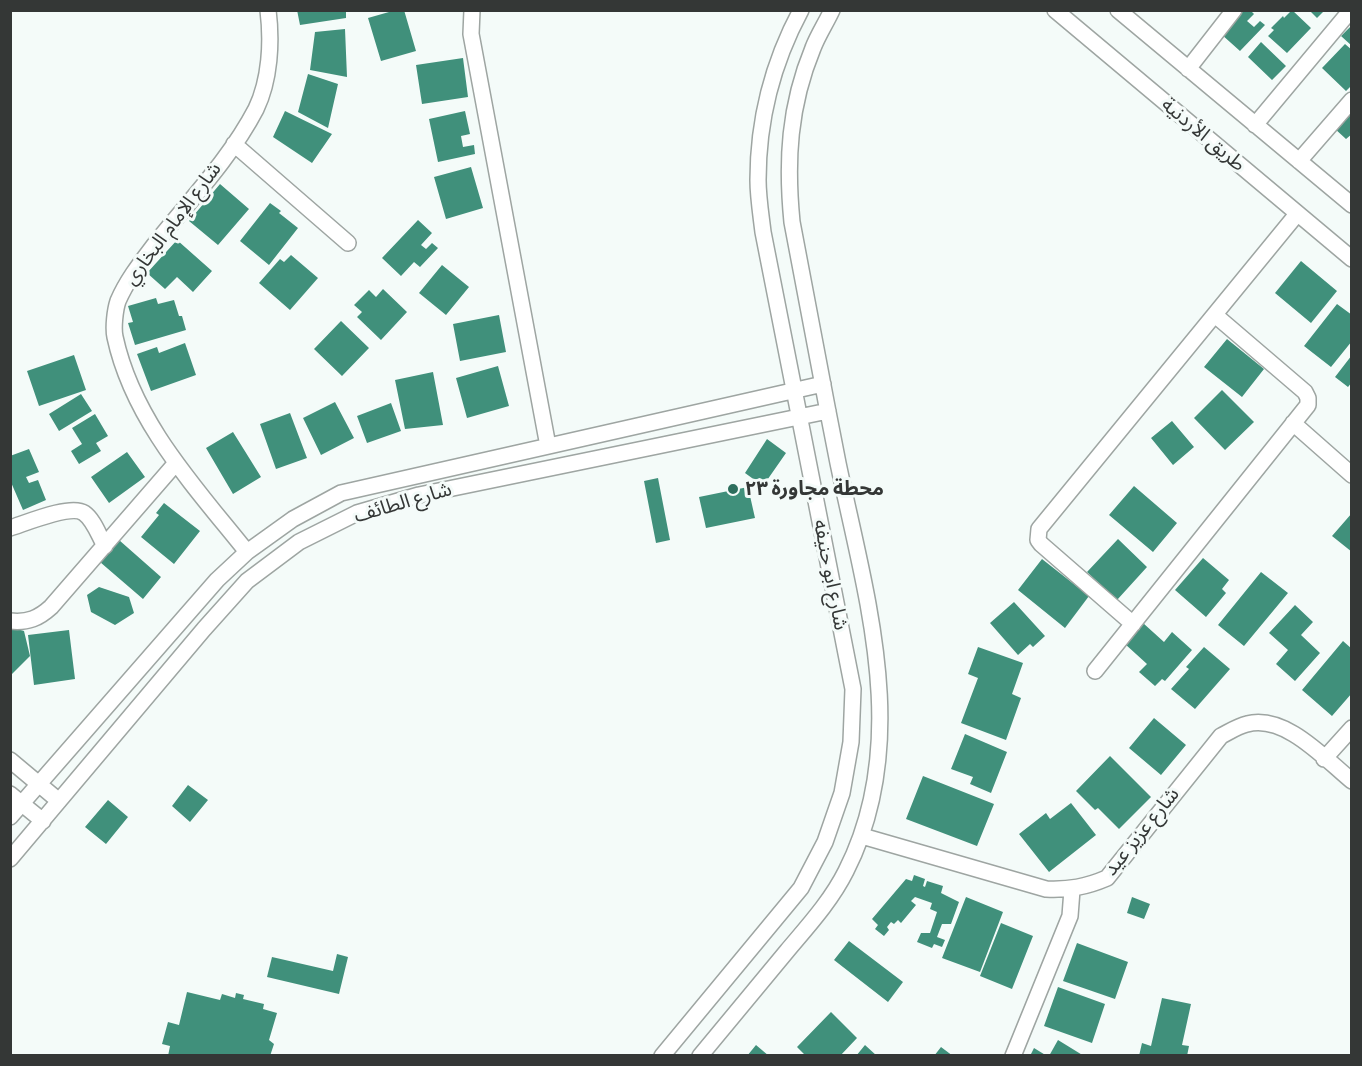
<!DOCTYPE html>
<meta charset="utf-8">
<style>
body{margin:0}
#map{position:relative;width:1362px;height:1066px;overflow:hidden;background:#f4fbf9;font-family:Bitter,serif}
canvas{display:block}
.frame{position:absolute;inset:0;border:12px solid #343736;pointer-events:none}
</style>
<div id="map">
<canvas width="1362" height="1066"></canvas>
<div class="frame"></div>
</div>
<script>
const ctx = document.querySelector('canvas').getContext('2d');
ctx.lineJoin = 'round';
function fillPath(path, color) {
  ctx.fillStyle = color;
  ctx.fill(path, 'evenodd');
}
function stroke(path, color, width, dash) {
  ctx.strokeStyle = color;
  ctx.lineWidth = width;
  ctx.lineCap = dash ? 'butt' : 'round';
  ctx.setLineDash(dash || []);
  ctx.stroke(path);
}
function label(font, color, halo, rows, align = 'center') {
  ctx.font = font + ' Bitter,"Noto Sans Arabic",serif';
  ctx.lineWidth = 6;
  ctx.setLineDash([]);
  ctx.textBaseline = 'middle';
  ctx.strokeStyle = halo;
  ctx.fillStyle = color;
  for (const [text, x, y, turn = 0] of rows) {
    ctx.save();
    ctx.translate(x, y);
    ctx.rotate((+turn || 0) * Math.PI / 180);
    ctx.textAlign = isNaN(turn) ? turn : align;
    if (halo) ctx.strokeText(text, 0, 0);
    ctx.fillText(text, 0, 0);
    ctx.restore();
  }
}
const building = new Path2D(`
 M297 10H346V18L300 25Z
 M396 10H404L416 51 381 61 368 18Z
 M1243 10H1250L1254 14 1247 21 1254 27 1260 21 1265 25 1240 51 1221 34Z
 M1292 10 1311 28 1287 53 1268 36 1274 30 1271 28 1283 16 1284 18Z
 M1309 10H1325L1317 18Z
 M1352 25V46L1341 36Z
 M345 29 347 77 310 70 315 32Z
 M1261 42 1286 66 1272 80 1248 57Z
 M1345 44 1352 50V85L1346 91 1322 68Z
 M463 58 468 97 422 104 416 65Z
 M308 74 338 84 328 128 298 112Z
 M1352 109V134L1346 139 1334 128Z
 M285 111 332 134 312 163 273 137Z
 M465 111 470 134 461 136 463 147 474 145 475 154 438 162 429 119Z
 M471 167 483 208 446 219 434 177Z
 M220 184 249 209 218 245 189 221Z
 M270 203 281 211 279 213 298 228 269 265 240 241Z
 M418 220 432 233 421 245 426 249 432 243 438 248 420 267 414 262 401 276 382 258Z
 M177 240 212 271 193 292 177 277 165 289 147 273Z
 M291 255 318 278 290 310 259 283 280 259 284 262Z
 M1301 261 1337 291 1311 323 1275 293Z
 M442 265 469 287 446 315 419 293Z
 M383 289 407 312 381 340 357 317 362 312 354 305 369 290 376 297Z
 M156 298 158 304 174 300 179 316H182L186 330 135 345 128 323 133 322 128 306Z
 M1337 304 1352 315V341L1331 367 1304 346Z
 M499 315 506 352 460 361 453 324Z
 M341 321 369 348 342 376 314 349Z
 M1227 339 1264 369 1242 397 1204 367Z
 M185 343 196 375 151 391 137 354 157 347 159 353Z
 M74 355 86 390 39 406 27 371Z
 M1352 355V382L1348 387 1335 377Z
 M498 366 509 406 467 418 456 378Z
 M433 372 443 425 405 429 395 380Z
 M1222 390 1254 422 1225 450 1194 418Z
 M81 394 92 411 59 431 49 414Z
 M335 402 354 438 321 455 303 418Z
 M391 403 401 431 367 443 357 416Z
 M290 413 307 458 276 469 260 424Z
 M95 414 108 436 96 443 101 451 79 464 71 451 82 444 72 428Z
 M1172 421 1194 447 1173 465 1151 438Z
 M233 432 261 477 233 494 206 448Z
 M767 439 786 453 763 486 745 473Z
 M29 449 39 472 26 477 29 483 38 480 46 500 23 510 10 480V456Z
 M127 452 145 477 109 503 91 477Z
 M658 478 670 540 656 543 644 481Z
 M1134 486 1177 523 1153 552 1109 515Z
 M748 487 755 518 706 528 699 497Z
 M164 503 200 531 174 564 141 537 159 515 156 513Z
 M1352 513V552L1332 536Z
 M1118 539 1147 567 1117 600 1087 572Z
 M119 540 161 577 143 599 100 562Z
 M1203 558 1229 580 1222 589 1226 593 1206 617 1175 590Z
 M1042 559 1089 596 1065 628 1018 590Z
 M1261 572 1288 593 1244 646 1218 625Z
 M99 587 129 597 134 613 115 625 91 612 87 595Z
 M1014 602 1045 636 1033 647 1030 644 1018 655 990 623Z
 M1295 605 1313 622 1301 635 1320 653 1295 681 1276 664 1288 650 1269 633Z
 M1143 623 1164 642 1172 632 1192 650 1165 681 1162 679 1155 686 1139 672 1147 664 1125 644Z
 M10 627 24 631 30 656 10 676Z
 M69 630 75 679 34 685 28 635Z
 M1343 641 1352 649V693L1332 716 1302 690Z
 M978 647 1023 663 1012 694 1021 698 1006 740 961 723 978 678 968 674Z
 M1204 647 1230 669 1195 709 1171 689 1189 669 1186 667Z
 M1154 718 1186 745 1161 775 1129 748Z
 M965 734 1007 752 991 793 970 784 973 777 951 769Z
 M1110 756 1151 797 1119 829 1098 808 1095 810 1076 791Z
 M923 776 994 804 977 846 906 819Z
 M188 785 208 800 190 822 172 806Z
 M108 800 128 817 106 844 85 827Z
 M1071 803 1096 835 1049 872 1019 834 1046 813 1050 819Z
 M914 875 925 879 923 886 925 887 927 881 943 886 941 893 959 902 951 924H942L937 937 945 940 942 947 934 944 932 948 917 942 921 933H930L937 912 930 909 932 903 915 897 911 901 916 905 901 923 898 920 894 924 891 922 887 927 889 930 884 936 875 929 878 925 872 919 906 879 912 881Z
 M966 897 1003 912 980 972 942 958Z
 M1132 897 1150 904 1144 919 1127 913Z
 M1001 923 1033 936 1012 989 980 976Z
 M849 941 903 982 888 1002 834 960Z
 M1077 943 1128 962 1115 999 1063 981Z
 M337 954 348 957 339 994 267 977 272 957 333 971Z
 M1058 987 1105 1004 1092 1043 1044 1026Z
 M187 992 220 1000 222 994 235 998 236 993 244 995 243 999 264 1004 263 1009 277 1013 269 1040 274 1044 270 1056H168L170 1046 162 1044 168 1022 179 1025Z
 M1162 998 1191 1004 1182 1045 1189 1046 1187 1056H1139L1142 1043 1151 1046Z
 M831 1012 857 1038 840 1056H806L797 1047Z
 M1058 1040 1084 1056H1049Z
 M756 1045 769 1056H747Z
 M865 1045 877 1056H856Z
 M941 1047 953 1056H934Z
 M1034 1048 1047 1056H1030Z`);
const minor = new Path2D(`
 M472 10 471 34 548 446
 M1055 10 1352 259
 M1118 10 1352 205
 M1188 69 1234 10
 M1255 125 1351 10
 M234 144 348 243
 M1299 161 1352 100
 M1293 423 1352 475
 M10 528C26 523 71 504 84 513 94 520 99 536 105 546
 M247 552C195 487 133 421 115 337 113 328 115 310 118 301 128 278 143 260 158 240 192 198 231 157 256 109 270 80 272 42 268 10
 M10 621C28 623 39 618 51 607L176 463
 M1133 624 1041 544 1038 540 1039 529 1297 214
 M1095 671 1308 405V398L1305 392 1215 315
 M1324 759 1352 728
 M10 760 59 801
 M10 794 43 821
 M10 817 217 580 247 552 293 519 341 493 823 384
 M862 836 1046 889C1069 890 1086 887 1107 878L1221 736C1229 732 1238 726 1247 724 1285 714 1324 758 1352 781
 M10 859 204 629 247 581 299 542 357 513 419 495 828 411
 M662 1056 801 888 825 842 842 793 851 742 853 689 763 232C761 215 758 197 758 180 758 120 772 64 801 10
 M700 1056C729 1021 758 986 787 951 808 926 831 901 846 871 912 741 866 597 838 463 822 383 808 303 792 222 786 161 789 106 813 48 818 35 826 23 832 10
 M1013 1056 1070 916 1072 890`);
const markers = [
 [733,489,6,"#2d6e5d"]
];
const streetNames = [
 ["طريق الأردنية",1203,135,40],
 ["شارع الإمام البخاري",173,224,-53],
 ["شارع الطائف",403,503,-16],
 ["شارع ابو حنيفه",830,575,79],
 ["شارع عزيز عيد",1142,832,-51]
];
const poiNames = [
 ["محطة مجاورة ٢٣",745,489]
];
fillPath(building, '#40907b');
stroke(minor, '#9ea5a2', 18);
stroke(minor, '#fff', 15);
for (const [x, y, r, color] of markers) {
  const dot = new Path2D();
  dot.arc(x, y, r, 0, 2 * Math.PI);
  ctx.fillStyle = color;
  ctx.fill(dot);
  stroke(dot, '#f4fbf9', 2);
}
label('20px', '#343736', '#f4fbf9', streetNames);
label('bold 20px', '#343736', '#f4fbf9', poiNames, 'left');
</script>
